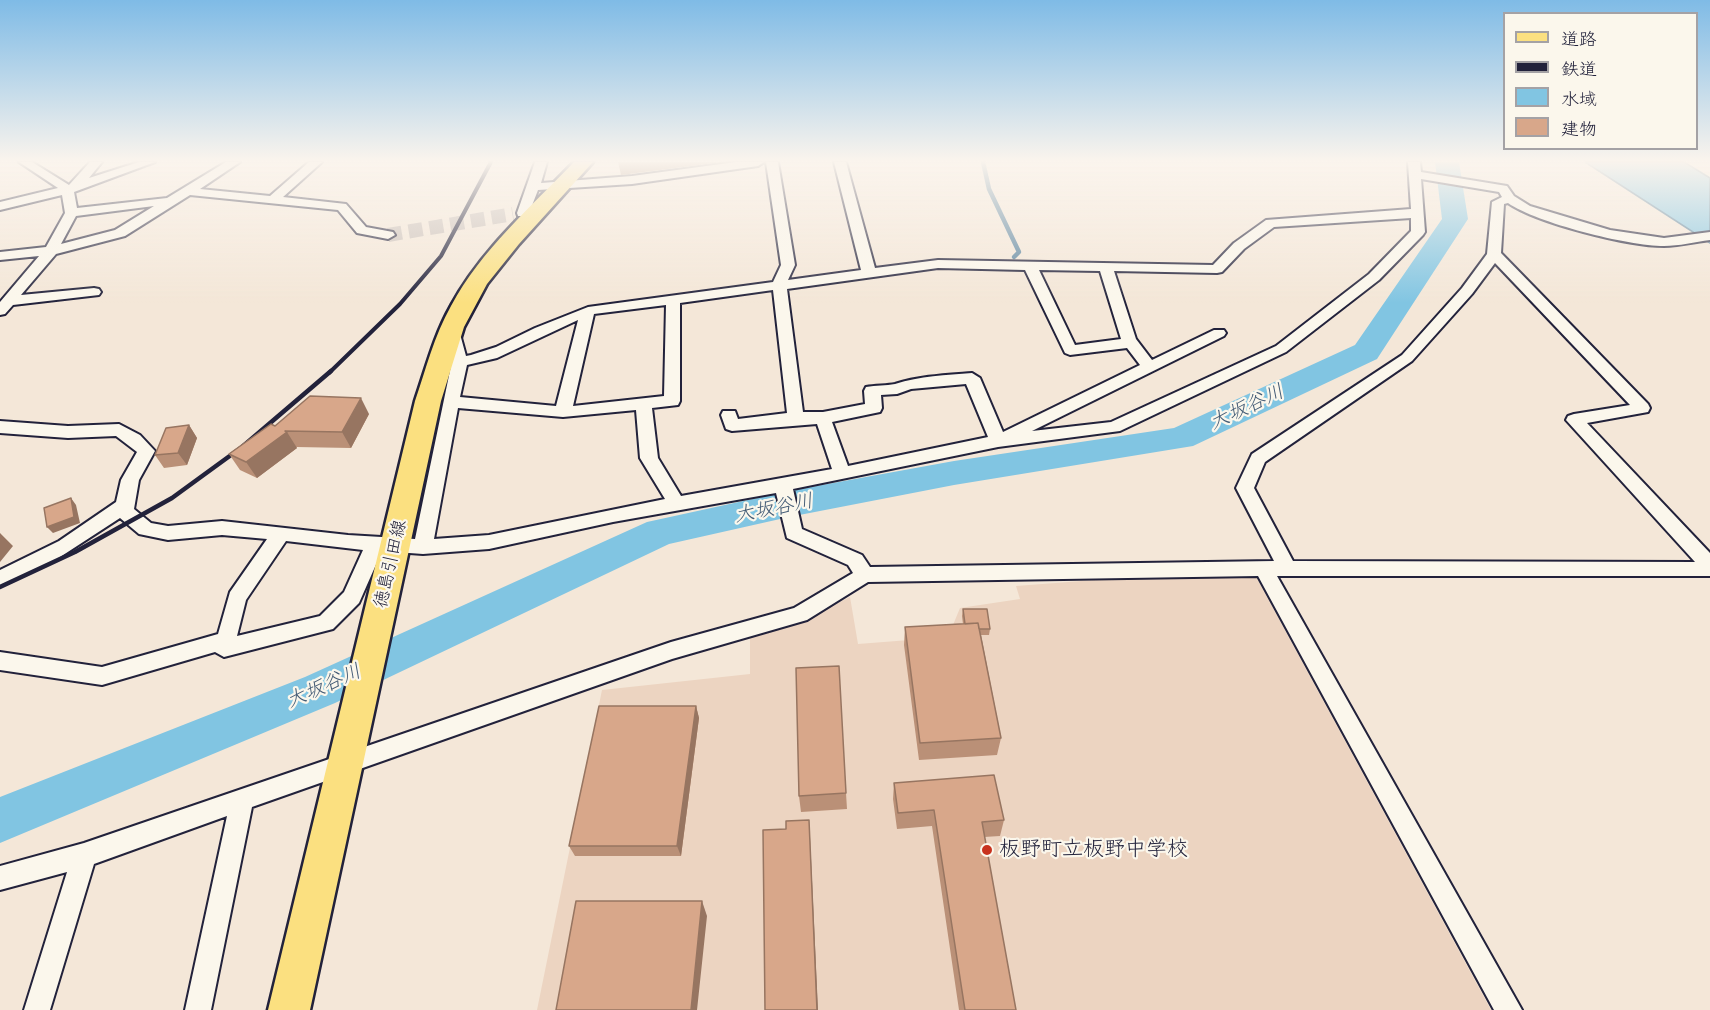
<!DOCTYPE html>
<meta charset="utf-8">
<style>
body{margin:0}
#map{position:relative;width:1710px;height:1010px;overflow:hidden;background:#f4e7d8;font-family:Itim,"Klee One",sans-serif}
canvas{display:block}
.legend{position:absolute;left:1503px;top:12px;width:195px;height:138px;box-sizing:border-box;background:#fbf7ec;border:2px solid #a4a2a5;margin:0;padding:8px 10px;list-style:none;font-size:18px;color:#22223b}
.legend li{display:flex;align-items:center;gap:12px;height:30px}
.legend b{width:30px;border:2px solid #a4a2a5}
</style>
<div id="map">
<canvas width="1710" height="1010"></canvas>
<ul class="legend">
<li><b style="height:8px;background:#fbe080"></b>道路</li>
<li><b style="height:8px;background:#22223b"></b>鉄道</li>
<li><b style="height:16px;background:#81c5e2"></b>水域</li>
<li><b style="height:16px;background:#d8a78a"></b>建物</li>
</ul>
</div>
<script>
const ctx = document.querySelector('canvas').getContext('2d');
ctx.lineJoin = 'round';
function fillPath(path, color) {
  ctx.fillStyle = color;
  ctx.fill(path, 'evenodd');
}
function stroke(path, color, width, dash) {
  ctx.strokeStyle = color;
  ctx.lineWidth = width;
  ctx.lineCap = dash ? 'butt' : 'round';
  ctx.setLineDash(dash || []);
  ctx.stroke(path);
}
function label(font, color, halo, rows, align = 'center') {
  ctx.font = font + ' Itim,"Klee One",sans-serif';
  ctx.lineWidth = 4.5;
  ctx.setLineDash([]);
  ctx.textBaseline = 'middle';
  ctx.strokeStyle = halo;
  ctx.fillStyle = color;
  for (const [text, x, y, turn = 0] of rows) {
    ctx.save();
    ctx.translate(x, y);
    ctx.rotate((+turn || 0) * Math.PI / 180);
    ctx.textAlign = isNaN(turn) ? turn : align;
    if (halo) ctx.strokeText(text, 0, 0);
    ctx.fillText(text, 0, 0);
    ctx.restore();
  }
}
const built = new Path2D(`
 M1256 577 1491 1010H537L602 690 750 674V636L813 615 850 597 858 644 948 637 960 608 1020 599 1016 586 1108 579Z`);
const water = new Path2D(`
 M1585 162H1684L1710 178V243Z`);
const stream = new Path2D(`
 M983 162 989 189 1019 252 1014 257`);
const river = new Path2D(`
 M1435 162H1459L1468 219 1377 359 1193 446 954 485 789 517 669 544 335 703 0 843V797L305 677 647 522 789 491 954 461 1174 428 1355 345 1442 219Z`);
const minorTunnel = new Path2D(`
 M388 235 513 214`);
const minor = new Path2D(`
 M19 162H32L69 185 90 162H102L89 178 139 162H155L74 192 77 208 167 198 226 162H240L200 189 270 196 309 162H322L283 197 346 204 366 227 393 232 395 235 388 239 357 233 338 210 190 195 125 236 56 254 21 295 94 288 99 289 101 292 99 295 13 305 5 314 0 315V302L39 256 0 260V252L46 247 65 213 62 195 0 210V202L58 188ZM154 206 115 230 61 244 76 216Z
 M535 162H547L541 183 632 176 736 162H764L758 166 632 184 538 190 528 216H518L517 213Z
 M766 162H778L795 265 788 280 861 270 834 162H846L875 268 938 260 1213 265 1234 243 1266 220 1411 209 1408 162H1420L1421 172 1507 186 1514 196 1530 206 1610 230 1664 238 1710 232V240C1695 242 1679 246 1664 246 1628 246 1537 223 1508 203L1504 204 1501 253 1648 404 1650 408 1648 412 1587 423 1710 553V576H1277L1522 1010H1494L1258 576 868 582 807 620 672 659 252 807 211 1010H185L227 816 94 864 50 1010H24L67 872 0 890V866L84 843 671 642 794 608 853 573 848 565 787 538 776 493 613 522 489 549 423 554 382 551 359 603 333 629 224 657 215 652 102 685 0 670V652L102 667 218 634 230 592 267 539 222 535 168 540 139 534 120 518 57 559 0 586V570L59 541 116 502 121 480 137 452 116 436 68 438 0 433V421L68 426 119 424 140 435 155 451 139 480 134 509 151 523 168 526 222 521 348 535 415 539 452 361 445 326 447 323H457L466 356 471 355 496 347 535 328 588 307 773 282 781 265ZM1421 179 1499 192 1502 197 1492 202 1487 254 1462 288 1402 355 1252 454 1236 488 1274 561 870 567 862 555 802 529 793 489 998 447 1120 431 1286 352 1379 280 1423 235 1425 232ZM1411 218V231L1369 274 1276 346 1111 422 1032 431 1224 336 1226 333 1224 330H1214L1152 360 1136 339 1114 271 1217 273 1222 272 1244 249 1274 227ZM1495 263 1630 405 1574 414 1568 416 1566 420 1695 562 1293 561 1254 488 1265 462 1412 361 1472 294ZM938 268 1025 270 1065 353 1070 355 1127 348 1140 365 1003 432 980 378 972 373C946 375 920 376 895 384 886 386 876 385 866 387L864 391 865 404 823 412H803L787 289ZM1039 270 1100 271 1121 339 1075 345ZM773 290 787 413 738 419 735 411H723L721 415 726 429 732 431 817 424 832 469 681 496 658 458 652 408 678 405 680 401V303ZM666 305 664 396 573 406 594 314ZM578 320 556 406 460 397 467 365 497 358ZM966 384 988 437 848 466 832 422 880 412 882 408 881 395 897 394 911 389ZM458 408 563 417 636 410 640 458 665 499 489 535 434 539ZM286 541 363 550 344 592 320 616 237 636 246 600Z`);
const primary = new Path2D(`
 M574 162H593L519 244 487 284 464 327 441 401 310 1010H268L415 401C426 369 434 336 451 306 481 250 531 207 574 162Z`);
const railFar1 = new Path2D(`
 M329 373 400 304 441 256 491 162`);
const rail = new Path2D(`
 M0 587 75 552 172 498 242 447 331 371`);
const wall = new Path2D(`
 M369 414 351 448 296 447 297 448 257 478 240 470 229 454 275 426Z
 M189 425 197 438 187 465 164 468 155 455Z
 M963 609 990 629 989 635H981L1001 738 997 755 919 760 904 645 905 627 963 624 962 616Z
 M696 706 699 718 681 856H575L569 846Z
 M894 783 1004 820 1000 836 984 837 1016 1010H959L932 826 897 829 893 799Z
 M846 793 847 809 801 812 799 796Z`);
const shadedWall = new Path2D(`
 M618 162H722L621 175Z
 M361 398 369 414 351 448 342 432Z
 M189 425 197 438 187 465 178 453Z
 M287 432 297 448 257 478 246 462Z
 M71 498 76 505 80 523 53 533 47 527Z
 M0 533 13 546 0 562Z
 M696 706 699 718 681 856 677 846Z
 M809 820 810 837 818 1010H817Z
 M702 901 707 916 697 1010H691Z`);
const building = new Path2D(`
 M310 396 361 398 342 432 285 431 287 432 246 462 229 454 271 424 275 426Z
 M189 425 178 453 155 455 166 428Z
 M71 498 74 517 47 527 44 508Z
 M963 609H987L990 629H979L978 623 965 624Z
 M978 623 1001 738 920 743 905 627Z
 M839 666 846 793 799 796 796 668Z
 M599 706H696L677 846H569Z
 M994 775 1004 820 982 822 1016 1010H965L934 810 898 813 894 783Z
 M809 820 817 1010H765L763 830 786 829V821Z
 M576 901H702L691 1010H556Z`);
const markers = [
 [987,850,6,"#c8321e"]
];
const streetNames = [
 ["徳島引田線",391,564,-77]
];
const waterNames = [
 ["大坂谷川",1247,408,-25],
 ["大坂谷川",774,509,-11],
 ["大坂谷川",324,687,-24]
];
const nearPoinames = [
 ["板野町立板野中学校",999,850]
];
fillPath(built, '#ecd4c1');
fillPath(water, '#81c5e2');
stroke(water, '#5b849f', 1.5);
stroke(stream, '#5b849f', 4.5);
fillPath(river, '#81c5e2');
stroke(minorTunnel, '#cac0b9', 14, [14, 7]);
stroke(minor, '#22223b', 4);
stroke(primary, '#22223b', 5);
fillPath(minor, '#fbf7ec');
fillPath(primary, '#fbe080');
stroke(railFar1, '#22223b', 4);
stroke(rail, '#22223b', 4.5);
fillPath(wall, '#ba9077');
fillPath(shadedWall, '#977561');
fillPath(building, '#d8a78a');
stroke(building, '#977561', 1.5);
const sky = ctx.createLinearGradient(0, 0, 0, 303);
sky.addColorStop(0, '#7fbbe6');
sky.addColorStop(0.53, '#faf4ed');
sky.addColorStop(1, '#faf4ed00');
ctx.fillStyle = sky;
ctx.fillRect(0, 0, 1710, 303);
for (const [x, y, r, color] of markers) {
  const dot = new Path2D();
  dot.arc(x, y, r, 0, 2 * Math.PI);
  ctx.fillStyle = color;
  ctx.fill(dot);
  stroke(dot, '#fbf7ec', 2);
}
label('18px', '#22223b', '#fbf7ec', streetNames);
label('italic 20px', '#435b75', '#fbf7ec', waterNames);
label('21px', '#22223b', '#fbf7ec', nearPoinames, 'left');
</script>
